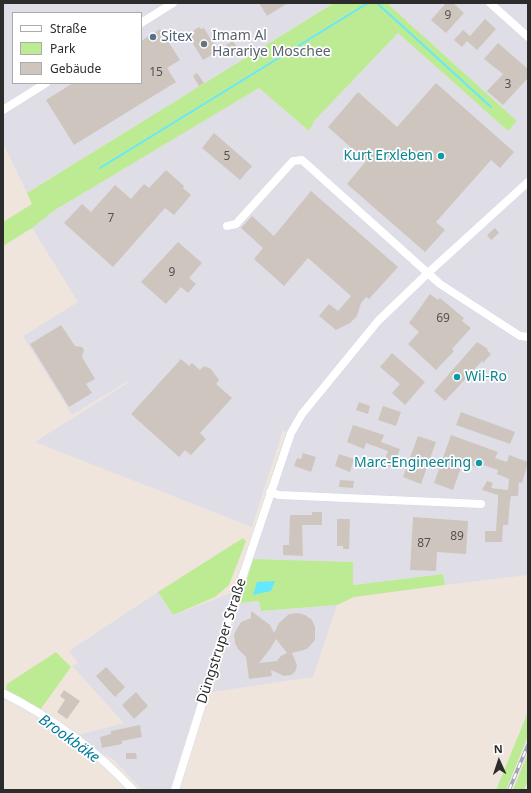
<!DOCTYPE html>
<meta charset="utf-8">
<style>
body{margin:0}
#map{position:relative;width:531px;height:793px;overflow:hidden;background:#efe5dd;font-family:"Noto Sans",sans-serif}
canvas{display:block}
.frame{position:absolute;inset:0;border:4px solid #2c2c2c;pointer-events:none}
.legend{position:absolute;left:12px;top:12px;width:130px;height:72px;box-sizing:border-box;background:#fff;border:1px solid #ababab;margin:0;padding:5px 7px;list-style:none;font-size:12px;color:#2c2c2c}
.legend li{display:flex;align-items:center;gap:8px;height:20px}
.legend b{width:20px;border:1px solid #ababab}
.north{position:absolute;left:479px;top:741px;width:40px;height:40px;-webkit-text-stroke:3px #fff;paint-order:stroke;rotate:357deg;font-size:11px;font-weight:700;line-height:16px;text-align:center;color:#2c2c2c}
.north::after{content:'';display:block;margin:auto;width:14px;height:18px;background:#2c2c2c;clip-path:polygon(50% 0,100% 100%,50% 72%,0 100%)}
</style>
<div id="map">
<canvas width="531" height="793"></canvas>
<div class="frame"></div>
<ul class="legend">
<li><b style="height:5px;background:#fff"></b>Straße</li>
<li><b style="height:11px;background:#bdeb94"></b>Park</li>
<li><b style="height:11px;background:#cec6be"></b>Gebäude</li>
</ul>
<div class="north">N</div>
</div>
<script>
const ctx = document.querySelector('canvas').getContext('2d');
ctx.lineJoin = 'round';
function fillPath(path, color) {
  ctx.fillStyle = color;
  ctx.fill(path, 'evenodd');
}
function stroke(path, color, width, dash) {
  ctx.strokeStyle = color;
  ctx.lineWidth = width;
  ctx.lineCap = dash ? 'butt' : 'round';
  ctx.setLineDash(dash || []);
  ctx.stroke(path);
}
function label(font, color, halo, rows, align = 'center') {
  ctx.font = font + ' "Noto Sans",sans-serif';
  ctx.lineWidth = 3.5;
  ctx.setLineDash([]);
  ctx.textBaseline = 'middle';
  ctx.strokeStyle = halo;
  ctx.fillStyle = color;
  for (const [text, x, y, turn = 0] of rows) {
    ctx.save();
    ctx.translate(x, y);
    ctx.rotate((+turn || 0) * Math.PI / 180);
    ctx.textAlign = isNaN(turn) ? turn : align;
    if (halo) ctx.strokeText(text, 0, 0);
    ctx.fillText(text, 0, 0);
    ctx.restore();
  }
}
const industrial = new Path2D(`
 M3 3H334L27 193 3 143ZM13 13H141V83H13Z
 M392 3H528V575L445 585 443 574 352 585V562L253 559 292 437 283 430 252 527 35 442 129 382 128 381 72 415 23 336 78 302 32 228 55 210 259 88 309 131 315 120 398 33 508 131 517 121 389 5Z
 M158 592 173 615 232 593 170 790H142L115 761 106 755H104L78 735 124 723 72 666 78 663 69 651Z
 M260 601 261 611 337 605 313 677 212 692 240 603Z`);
const green = new Path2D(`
 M334 3H392L389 5 517 121 508 131 398 33 315 120 309 131 259 88 55 210 32 228 3 246V222L32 204 27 193Z
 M243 538 246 541 229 585 215 597 173 615 158 592Z
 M253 559 353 562V585L443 574 445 585 354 597 337 605 261 611 259 601 240 603Z
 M56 652 71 667 40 710 6 691 7 684Z
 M528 712V736L506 790H496Z
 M528 753V781L524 790H513Z`);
const water = new Path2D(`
 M275 581 271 591 253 595 257 582Z`);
const stream = new Path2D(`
 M377 3 491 107
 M100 168 368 3`);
const building = new Path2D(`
 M259 3H288L267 16Z
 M446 3H453L464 13 446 33 431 20Z
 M485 19 496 29 477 50 467 41 462 47 454 40 463 30 470 36Z
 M199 27 201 29 204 28 218 51 203 60 189 37 195 33 193 31Z
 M160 29 180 60 167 68 176 82 74 145 46 100 73 83H141V41Z
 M233 41 241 53 234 57 226 45Z
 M498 43 528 69V78L503 105 487 91 503 74 484 59Z
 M197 73 204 83 199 86 193 76Z
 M436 83 514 152 500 168 491 160 436 222 445 230 425 252 347 184 366 161 328 127 358 92 397 127Z
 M214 133 252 166 240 180 202 148Z
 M166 170 184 186 183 188 191 195 174 215 165 208 113 267 64 223 82 204 91 212 115 185 131 199 144 184 149 188Z
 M311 191 398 267 369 299 366 297 361 303 357 316 350 323 336 330 319 316 329 304 338 311 351 296 308 258 284 286 254 259 263 248 241 228 252 216 274 236Z
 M495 228 499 233 491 240 487 235Z
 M178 242 202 263 189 278 196 284 188 293 181 287 166 304 141 282Z
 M430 294 438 300 440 298 464 318 462 321 471 328 452 349 454 351 436 370 408 344 419 332 409 323Z
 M61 325 75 346 82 347 84 350 82 357 95 379 86 384 92 393 69 407 30 344Z
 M477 342 488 349 487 350 491 354 483 363 482 361 445 401 434 391Z
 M392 353 425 382 405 405 392 393 400 384 380 367Z
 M181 359 189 366 192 363 200 370 204 366 211 369 219 380 216 384 232 398 200 433 206 439 191 455 185 450 179 457 131 414Z
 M359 402 370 406 368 414 356 410Z
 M383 406 401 412 396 426 378 420Z
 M461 412 515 432 510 444 456 425Z
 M353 425 384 435 381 442 400 449 393 468 383 465 388 451 366 443 364 449 347 442Z
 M451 435 498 452 495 458 507 462 509 455 528 462 522 483 519 482 518 496H511L510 501 508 525H503L502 542H485V531H496L498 500V495L482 490 487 481 493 483 491 488 508 490 509 479 497 474 498 470 480 464 478 468 463 462 453 490 434 483Z
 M418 436 436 442 421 484 403 477Z
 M303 453 316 457 311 472 294 466 297 458 301 459Z
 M339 454 354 459 350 472 335 466Z
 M340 480 354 481 353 488 339 487Z
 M312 512H322V525H302L303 556 283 555V545H289L290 515H312Z
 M413 517 468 521 466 554 437 552 436 571 410 570Z
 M337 519H350L349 549H343V546H337Z
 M251 611 270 625 274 633 279 623 289 614 298 613 305 615 312 620 315 627V640L307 649 292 653 297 665 295 672 291 675 284 676 271 670 272 676 249 679 246 657 238 649 235 643 234 634 241 622 251 618ZM276 639 287 653 281 656 277 661 259 663 270 649Z
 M106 667 125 687 115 697 96 676Z
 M64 690 80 701 67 719 57 712 65 700 60 696Z
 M136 692 148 706 134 719 122 705Z
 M140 725 142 737 122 741V744L102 748 100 737 111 734V731Z
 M126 753H136L137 759H126Z`);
const minor = new Path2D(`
 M490 3 528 37
 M141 23 173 3
 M3 110 46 83
 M227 226 236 224 293 161 302 160 440 284 520 336 528 337
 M270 492 279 495 481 504
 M3 693C53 718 95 749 133 790
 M175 790 231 611 291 433 302 414 378 321 428 273 528 182`);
const rail = new Path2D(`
 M509 790 528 745`);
const markers = [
 [153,37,4,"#5c6f8a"],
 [204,44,4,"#6b7280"],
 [441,156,4,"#0f9aa8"],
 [457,377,4,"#0f9aa8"],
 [479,463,4,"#0f9aa8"]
];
const numberNames = [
 ["9",448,16],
 ["15",156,73],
 ["3",508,85],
 ["5",227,157],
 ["7",111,219],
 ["9",172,273],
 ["69",443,319],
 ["89",457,537],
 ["87",424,544]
];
const worshipNames = [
 ["Imam Al",212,36],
 ["Harariye Moschee",212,52]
];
const serviceNames = [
 ["Sitex",161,37]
];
const cultureNames = [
 ["Kurt Erxleben",433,156],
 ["Wil-Ro",465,377,"left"],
 ["Marc-Engineering",471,463]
];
const streetNames = [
 ["Düngstruper Straße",222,641,-72]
];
const waterNames = [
 ["Brookbäke",69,739,36]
];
fillPath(industrial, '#dfdee7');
fillPath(green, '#bdeb94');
fillPath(water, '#65e8fc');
stroke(stream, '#65e8fc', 2);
fillPath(building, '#cec6be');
stroke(minor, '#d2d9e6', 9);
stroke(minor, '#fff', 8);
stroke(rail, '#9fa6b8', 3.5);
stroke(rail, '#fff', 2, [6]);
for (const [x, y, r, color] of markers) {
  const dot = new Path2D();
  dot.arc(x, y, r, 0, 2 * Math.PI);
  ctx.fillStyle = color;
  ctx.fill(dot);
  stroke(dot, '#fff', 1.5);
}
label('12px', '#545250', null, numberNames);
label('14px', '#5b616d', '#fff', worshipNames, 'left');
label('14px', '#4e5e75', '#fff', serviceNames, 'left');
label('14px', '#0d838f', '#fff', cultureNames, 'right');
label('14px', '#2c2c2c', '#fff', streetNames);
label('italic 15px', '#027c9c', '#fff', waterNames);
</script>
